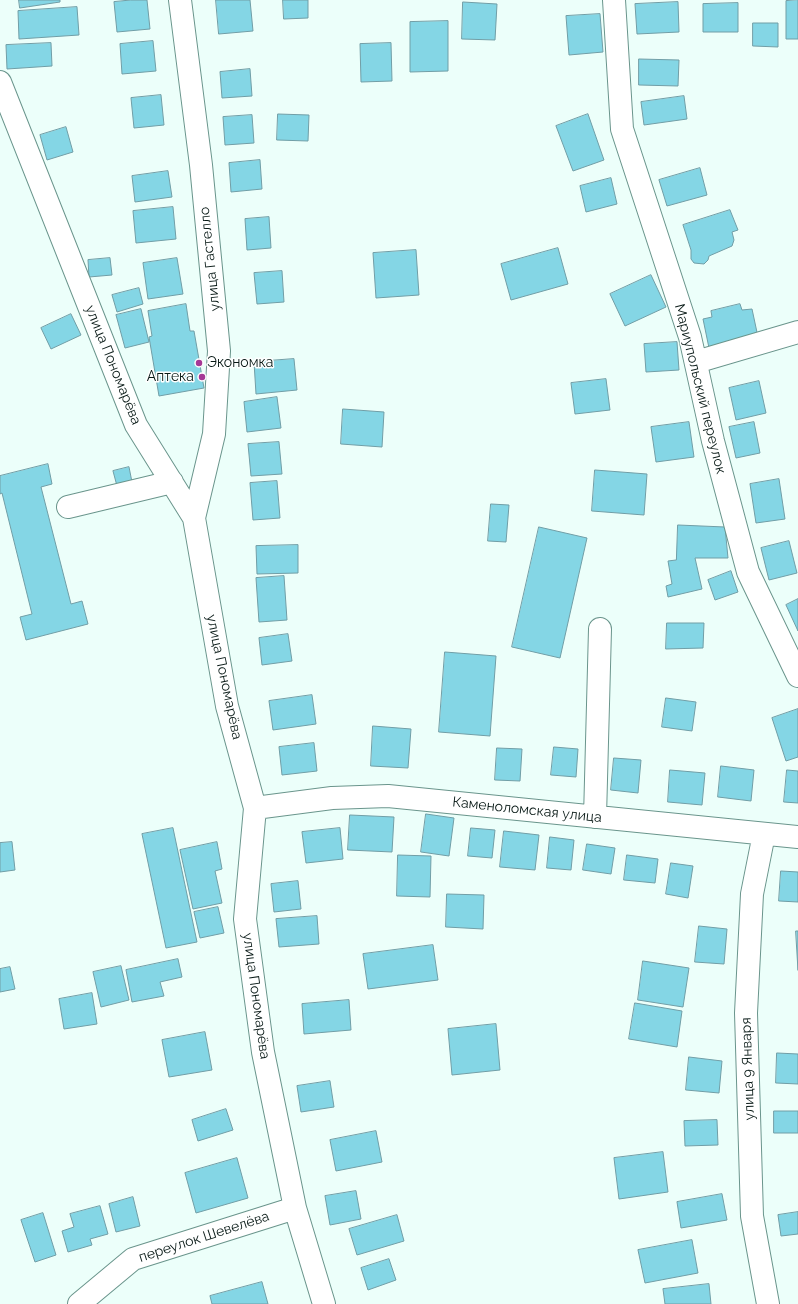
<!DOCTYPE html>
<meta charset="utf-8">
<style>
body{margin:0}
canvas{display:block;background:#ecfffa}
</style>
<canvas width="798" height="1304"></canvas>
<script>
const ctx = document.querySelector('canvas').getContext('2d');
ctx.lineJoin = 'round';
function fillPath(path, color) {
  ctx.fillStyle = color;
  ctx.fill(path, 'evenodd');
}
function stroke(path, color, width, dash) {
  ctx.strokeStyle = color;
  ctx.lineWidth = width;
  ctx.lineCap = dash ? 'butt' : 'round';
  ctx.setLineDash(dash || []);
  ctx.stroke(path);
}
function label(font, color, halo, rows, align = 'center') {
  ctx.font = font + ' Raleway,sans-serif';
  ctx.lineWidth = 3;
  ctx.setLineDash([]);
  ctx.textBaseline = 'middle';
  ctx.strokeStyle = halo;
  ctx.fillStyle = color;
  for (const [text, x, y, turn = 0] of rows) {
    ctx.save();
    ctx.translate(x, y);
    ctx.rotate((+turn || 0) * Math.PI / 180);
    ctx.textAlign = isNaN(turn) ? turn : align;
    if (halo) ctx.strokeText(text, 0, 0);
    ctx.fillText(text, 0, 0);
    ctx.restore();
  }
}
const building = new Path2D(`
 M19 0H60V2L20 8Z
 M131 0H147L150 29 117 32 114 2Z
 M216 0H250L253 31 219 34Z
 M283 0H308V18L284 19Z
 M798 0V39H786V1Z
 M463 2 497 4 495 40 462 39Z
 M678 2 679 32 637 34 635 4Z
 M738 3V32H703V4Z
 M77 7 79 35 19 39 18 11Z
 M600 14 603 52 569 55 566 16Z
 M448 21V71L410 72V22Z
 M753 23H778V47L753 46Z
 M153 41 156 71 122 74 120 44Z
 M51 43 52 66 7 69 6 45Z
 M391 43 392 81 361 82 360 44Z
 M639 59 679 60 678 86 639 85Z
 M250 69 252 96 222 98 220 72Z
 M161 95 164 125 134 128 131 98Z
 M684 96 687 119 644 125 641 102Z
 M278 114 309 115 308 141 277 140Z
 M588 114 604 160 573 171 556 126Z
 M252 115 254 143 225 145 223 117Z
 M66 127 73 152 47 160 40 135Z
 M260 160 262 189 231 192 229 163Z
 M700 168 707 195 667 206 659 180Z
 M168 171 172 197 135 202 132 176Z
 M611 178 617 204 586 212 580 186Z
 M173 207 176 239 136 243 133 211Z
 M730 210 738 230 732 232 734 240 732 246 709 256 708 260 704 264 694 263 691 259V250L683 225Z
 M269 217 271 248 247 250 245 219Z
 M558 248 568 284 511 300 501 264Z
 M416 250 419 295 376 298 373 253Z
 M110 258 112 275 89 277 88 260Z
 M177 258 183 294 148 299 143 263Z
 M282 271 284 302 257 304 254 273Z
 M651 275 666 307 625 326 610 294Z
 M139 288 143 304 117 312 112 295Z
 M186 304 190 331H194L204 388 159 396 149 337 152 336 148 311Z
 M740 304 742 310 752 309 758 337 709 348 703 319 712 317 711 311Z
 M141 309 149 342 125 348 116 315Z
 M71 314 81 335 51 349 41 328Z
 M677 342 679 370 646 372 644 344Z
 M294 359 297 390 256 394 254 362Z
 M606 379 610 410 575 414 571 383Z
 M759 381 766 413 736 420 729 388Z
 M277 397 281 428 247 432 244 402Z
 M343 409 384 412 382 447 341 444Z
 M689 422 694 457 656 462 651 427Z
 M754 422 760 453 736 458 729 427Z
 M279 442 282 474 251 476 248 444Z
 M48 464 52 484 41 487 71 604 82 601 88 624 26 640 20 617 32 614 2 493 0 494V476Z
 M129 467 132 482 117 486 113 471Z
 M595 470 647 474 644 515 592 511Z
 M779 479 785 519 756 523 750 484Z
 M277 481 280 518 253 520 250 483Z
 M491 504 509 505 506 542 488 541Z
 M678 525 725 527 728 558H695L702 589 668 597 666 586 672 584 668 561 676 560Z
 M539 527 587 538 560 658 512 647Z
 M789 541 797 573 769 580 761 548Z
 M298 545V573L257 574 256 546Z
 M731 571 738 592 715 600 708 580Z
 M284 576 287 620 259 622 256 578Z
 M798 599V631L786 605Z
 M667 623H704L703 648 666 649Z
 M288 634 292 661 262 665 259 638Z
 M445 652 496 656 490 736 439 732Z
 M312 695 316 724 273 730 269 701Z
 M666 698 696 702 692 731 662 727Z
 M798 709V757L786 761 772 718Z
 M373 726 411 729 408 768 371 766Z
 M314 743 317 771 282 775 279 747Z
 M554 747 578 749 576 777 551 775Z
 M497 748 522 749 520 781 495 780Z
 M614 758 641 760 638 793 611 790Z
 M721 766 754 770 751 801 718 797Z
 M670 770 705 773 702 805 668 802Z
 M787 770 798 771V803L784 802Z
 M426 814 454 818 449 856 421 852Z
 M350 815 394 817 392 852 348 850Z
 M173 828 197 942 166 948 142 834Z
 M340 828 343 859 306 863 302 832Z
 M471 828 495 830 492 858 468 856Z
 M504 831 539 835 535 870 500 867Z
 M550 837 574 840 571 870 547 868Z
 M12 842 15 870 0 872V843Z
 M217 842 222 869 215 871 222 903 193 909 180 850Z
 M587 844 615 848 611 874 583 870Z
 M398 855 431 856 430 897 397 896Z
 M627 855 658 859 655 883 624 880Z
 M671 863 693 866 688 898 666 894Z
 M781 871 798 872V902L779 901Z
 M298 881 301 909 274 912 271 884Z
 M447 894 484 895 483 929 446 927Z
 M218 907 224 933 200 938 194 912Z
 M317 916 319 944 279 947 276 919Z
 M699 926 727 929 724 964 695 962Z
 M796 931H798V970Z
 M433 945 438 980 368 989 363 954Z
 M178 959 182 977 160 982 164 996 132 1002 126 970Z
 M643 961 689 968 683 1007 638 1000Z
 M121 966 129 1000 101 1007 93 972Z
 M10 967 15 989 0 992V969Z
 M92 993 97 1024 64 1029 59 999Z
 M349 1000 351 1030 304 1034 302 1004Z
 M635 1003 682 1011 677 1047 629 1039Z
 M496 1024 500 1070 452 1075 448 1029Z
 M205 1032 212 1070 169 1077 162 1040Z
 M777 1053 798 1054V1084L776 1083Z
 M689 1057 722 1061 719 1093 686 1090Z
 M330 1081 334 1107 301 1112 297 1086Z
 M226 1109 233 1130 198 1141 192 1120Z
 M774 1111H798V1133H774Z
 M717 1120 718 1145 685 1146 684 1121Z
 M376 1131 382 1162 336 1171 330 1140Z
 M663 1152 668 1192 619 1199 614 1158Z
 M237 1158 248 1198 196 1213 185 1173Z
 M356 1191 361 1219 330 1225 325 1196Z
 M722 1194 727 1220 681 1228 677 1202Z
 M133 1197 140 1226 116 1232 109 1204Z
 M100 1206 108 1234 90 1239 92 1245 68 1252 62 1231 74 1227 70 1214Z
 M798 1212V1234L781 1236 778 1215Z
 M43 1213 56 1255 35 1262 21 1220Z
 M397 1215 404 1241 357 1255 349 1229Z
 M692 1240 698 1273 645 1283 638 1250Z
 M389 1259 396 1280 368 1290 361 1268Z
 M262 1282 268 1304H212L210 1296Z
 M709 1284 711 1304H665L663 1289Z`);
const minor = new Path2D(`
 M180 0 201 165 219 351 214 434 194 518
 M614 0 622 129 690 337 713 441 748 572 798 676
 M0 82 136 425 194 518 227 706 255 808 245 919 263 1052 295 1208 324 1304
 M696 362 798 332
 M68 507 172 482
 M255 808 332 798 388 796 798 837
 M595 817 600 629
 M764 834 752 894 746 1013 752 1216 768 1304
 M79 1304 133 1259 295 1208`);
const markers = [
 [199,363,4,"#a63896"],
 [202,377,4,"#a63896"]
];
const streetNames = [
 ["улица Гастелло",210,259,-96],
 ["улица Пономарёва",113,365,68],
 ["Мариупольский переулок",700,389,76],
 ["улица Пономарёва",224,677,78],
 ["Каменоломская улица",527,810,6],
 ["улица Пономарёва",256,996,82],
 ["улица 9 Января",748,1069,-92],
 ["переулок Шевелёва",204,1237,-18]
];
const poiNames = [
 ["Экономка",207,363],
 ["Аптека",194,377,"right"]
];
fillPath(building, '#84d6e5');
stroke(building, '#719ea6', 1);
stroke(minor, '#6a958c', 24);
stroke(minor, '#fff', 22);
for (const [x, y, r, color] of markers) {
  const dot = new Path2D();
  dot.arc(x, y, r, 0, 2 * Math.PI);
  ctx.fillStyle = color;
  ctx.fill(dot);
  stroke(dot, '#fff', 1.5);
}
label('14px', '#071815', '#fff', streetNames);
label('14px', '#071815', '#fff', poiNames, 'left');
</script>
